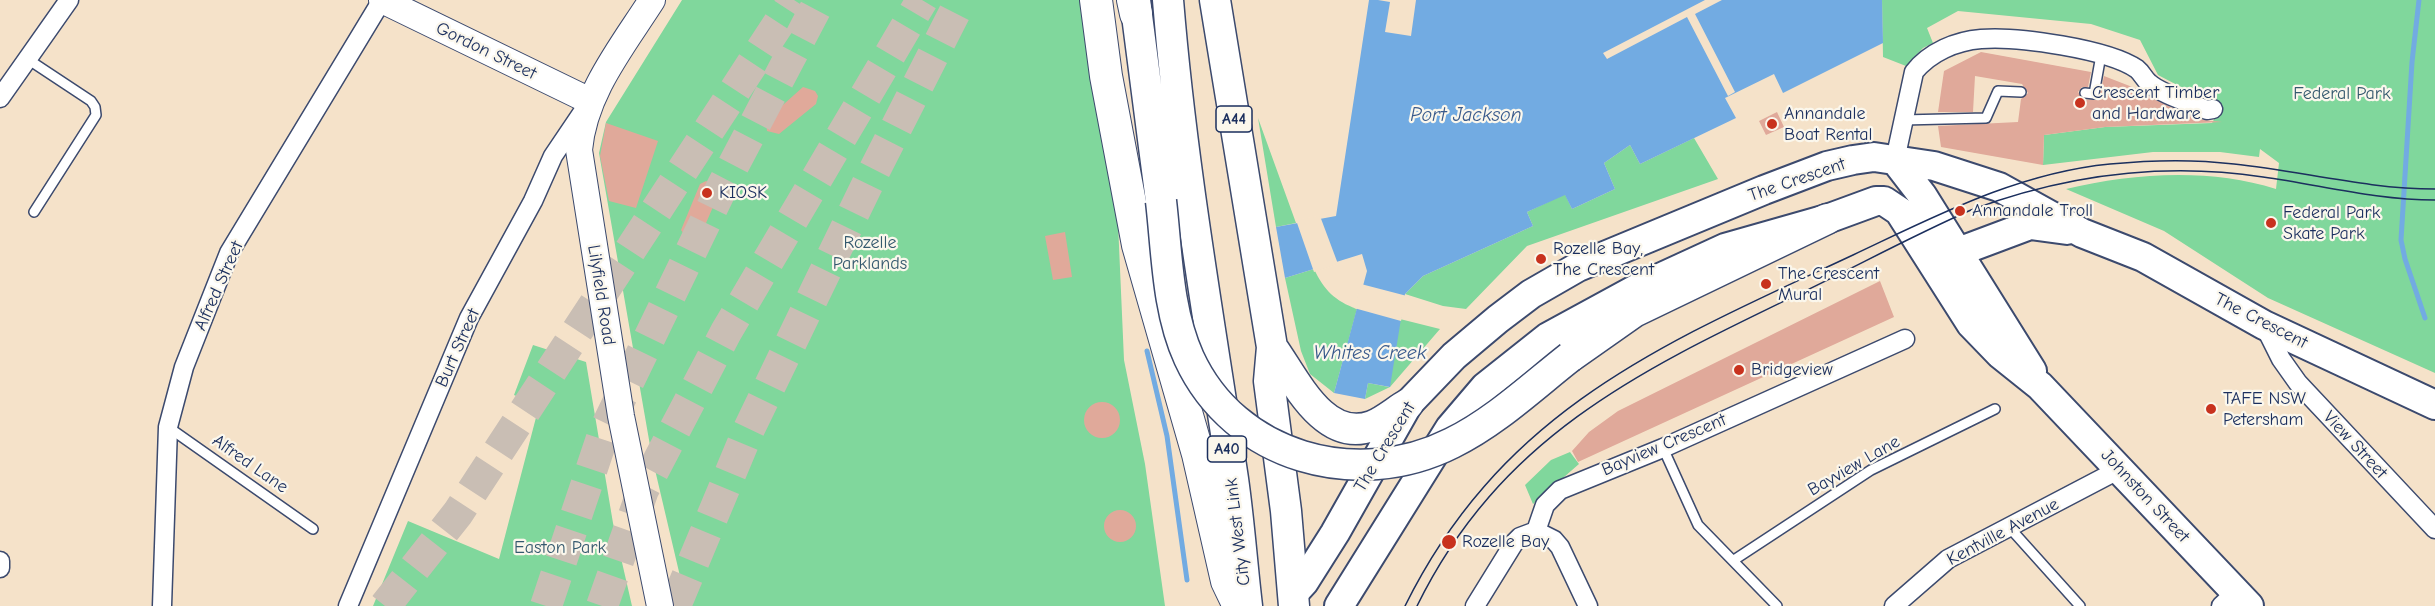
<!DOCTYPE html>
<style>
body{margin:0}
canvas{display:block;background:#f5e2c9}
</style>
<canvas width="2435" height="606"></canvas>
<script>
const ctx = document.querySelector('canvas').getContext('2d');
ctx.lineJoin = 'round';
function fillPath(path, color) {
  ctx.fillStyle = color;
  ctx.fill(path, 'evenodd');
}
function stroke(path, color, width, dash) {
  ctx.strokeStyle = color;
  ctx.lineWidth = width;
  ctx.lineCap = dash ? 'butt' : 'round';
  ctx.setLineDash(dash || []);
  ctx.stroke(path);
}
function label(font, color, halo, rows, align = 'center') {
  ctx.font = font + ' "Comic Neue",sans-serif';
  ctx.lineWidth = 4.5;
  ctx.setLineDash([]);
  ctx.textBaseline = 'middle';
  ctx.strokeStyle = halo;
  ctx.fillStyle = color;
  for (const [text, x, y, turn = 0] of rows) {
    ctx.save();
    ctx.translate(x, y);
    ctx.rotate((+turn || 0) * Math.PI / 180);
    ctx.textAlign = isNaN(turn) ? turn : align;
    if (halo) ctx.strokeText(text, 0, 0);
    ctx.fillText(text, 0, 0);
    ctx.restore();
  }
}
const green = new Path2D(`
 M682 0H1082L1118 223 1124 360 1145 464 1165 606H687L652 457 599 153 606 122Z
 M1882 0H2435V373L2268 298 2164 231 2066 189C2133 173 2210 168 2276 189L2279 163 2260 149 2259 157 2220 152H2153L2043 165 2044 135 2105 127 2212 123 2217 114 2202 98 2158 75 2140 40 2091 24 1958 11 1927 28 1933 43 1923 48 1906 66 1883 57Z
 M1258 118 1296 223 1276 227Z
 M1694 138 1718 179 1527 246 1466 309 1443 306 1405 294 1423 276 1533 226 1527 212 1565 194 1572 209 1615 189 1604 163 1630 145 1640 164Z
 M1314 269C1324 290 1335 301 1357 309L1334 393 1310 374 1301 351 1285 278Z
 M1400 319 1440 329 1390 387 1365 399 1368 383 1389 387Z
 M533 345 586 362 613 523 632 606H373L408 521 499 559 539 406 514 395Z
 M1570 452 1579 464 1533 504 1525 485 1551 460Z`);
const water = new Path2D(`
 M1369 0H1882L1883 43 1783 93 1774 74 1725 98 1736 118 1640 164 1630 145 1604 163 1615 189 1572 209 1565 195 1527 212 1533 226 1423 276 1405 294 1390 387 1368 383 1365 399 1334 393 1367 271 1362 254 1285 278 1276 227 1336 216Z`);
const pier = new Path2D(`
 M1378 0H1416L1411 36 1385 32 1390 2Z
 M1705 0H1722L1695 14 1735 92 1728 96 1687 17 1607 59 1603 53Z
 M1320 216 1338 264 1314 272 1296 220Z
 M1361 284 1407 296 1401 321 1354 308Z`);
const stream = new Path2D(`
 M2419 0 2412 62 2401 240 2405 259 2425 318
 M1147 351 1167 436 1187 580`);
const building = new Path2D(`
 M1981 52 2091 72 2088 87H2082L2078 92 2084 100 2099 99 2104 76 2140 90 2172 108 2203 120 2222 122 2105 127 2044 135 2043 165 1941 147 1938 126 2018 122 2021 99 2028 93 2022 84 1975 76 1973 112H1938L1944 71Z
 M803 87 815 91 818 96 816 104 779 134 767 131 766 120Z
 M1777 112 1784 127 1766 135 1759 121Z
 M606 123 658 141 636 208 609 201 600 156Z
 M706 181 718 186 719 193 700 237 688 240 681 230 700 184Z
 M1065 232 1072 277 1053 280 1045 236Z
 M1880 281 1894 317 1578 462 1572 451 1589 432 1618 411Z
 M1084 420a18 18 0 1 1 36 0a18 18 0 1 1-36 0Z
 M1104 526a16 16 0 1 1 32 0a16 16 0 1 1-32 0Z`);
const motorwayTunnel = new Path2D(`
 M385 606 458 513 794 0
 M546 606 604 432 723 185 820 0
 M602 606 643 490 726 332 922 0
 M675 606 748 431 868 183 961 0`);
const service = new Path2D(`
 M29 60 91 101 95 107 96 115 34 212
 M2085 93 2094 94 2101 55
 M1903 120 1986 118 1998 91 2021 92
 M168 427 313 529
 M1663 448 1698 525 1777 606
 M2009 527 2080 606
 M1734 560 1871 470 1995 409`);
const minor = new Path2D(`
 M0 98 69 0
 M1895 160 1914 72C1930 52 1956 41 1981 39 2017 36 2108 49 2137 69 2142 73 2144 79 2149 83 2161 94 2191 103 2207 110L2213 109
 M2264 325 2281 359 2298 383 2435 529
 M1536 531 1545 505 1560 490 1663 448 1905 339
 M1536 531 1554 540 1560 547 1588 606
 M0 561V568
 M162 606 168 427 184 367 229 253 382 0
 M348 606 469 318 533 201 553 156 582 113
 M1475 606 1514 543 1520 537 1536 531
 M1894 606 1948 559 2120 469
 M2221 606 2236 592`);
const secondary = new Path2D(`
 M382 0 590 101
 M652 0C622 47 584 93 579 150L621 416 660 606`);
const primary = new Path2D(`
 M1895 160 1922 195 2032 371
 M1938 252 1966 249 2030 225 2067 230
 M1293 594 1304 582 1335 533 1408 404 1454 356 1498 319 1531 294 1578 267 1764 190 1827 166 1853 160 1874 157 1934 166 1999 187 2082 233 2143 257 2264 325 2435 405
 M1339 606 1450 428 1485 387 1548 337 1638 288 1725 248 1827 219 1876 201H1884L1899 211 1971 324 2000 354 2040 386 2249 606`);
const trunk = new Path2D(`
 M1135 0 1161 201
 M1168 0C1181 161 1209 319 1233 479 1239 521 1242 564 1247 606
 M1215 0 1272 347 1269 381 1286 511 1294 606
 M1272 347C1294 377 1323 444 1372 426 1385 421 1397 410 1408 404
 M1570 357 1634 312 1827 219`);
const motorway = new Path2D(`
 M1096 0 1106 76 1138 245 1198 454 1227 581 1239 606
 M1133 0 1136 14`);
const tram = new Path2D(`
 M1405 606C1503 408 1665 343 1853 255 1936 216 2017 173 2110 164 2151 160 2193 159 2234 164 2301 171 2367 189 2435 189
 M1417 606C1501 435 1641 370 1803 292 1859 265 1914 235 1971 210 2065 175 2163 162 2263 177 2321 185 2376 200 2435 200`);
const trunkBridge = new Path2D(`
 M1161 201C1167 252 1167 310 1189 358 1235 458 1357 491 1452 443 1495 422 1533 386 1570 357`);
const markers = [
 [2080,103,6,"#c8321e"],
 [1772,124,6,"#c8321e"],
 [707,193,6,"#c8321e"],
 [1960,211,6,"#c8321e"],
 [2271,223,6,"#c8321e"],
 [1541,259,6,"#c8321e"],
 [1766,284,6,"#c8321e"],
 [1739,370,6,"#c8321e"],
 [2211,409,6,"#c8321e"],
 [1449,542,8,"#c8321e"]
];
const shields = [
 [1234,119,36],
 [1227,449,39]
];
const shieldNames = [
 ["A44",1234,119],
 ["A40",1227,449]
];
const streetNames = [
 ["Gordon Street",486,51,26],
 ["The Crescent",1797,180,-19],
 ["Alfred Street",219,286,-66],
 ["Lilyfield Road",601,295,81],
 ["The Crescent",2261,321,27],
 ["Burt Street",458,348,-66],
 ["Bayview Crescent",1664,445,-23],
 ["View Street",2355,445,47],
 ["The Crescent",1385,447,-59],
 ["Alfred Lane",250,464,35],
 ["Bayview Lane",1854,466,-30],
 ["Johnston Street",2145,496,47],
 ["City West Link",1238,532,-97],
 ["Kentville Avenue",2003,532,-28]
];
const poiNames = [
 ["Crescent Timber",2092,93],
 ["and Hardware",2092,114],
 ["Annandale",1784,114],
 ["Boat Rental",1784,135],
 ["KIOSK",719,193],
 ["Annandale Troll",1972,211],
 ["Federal Park",2283,213],
 ["Skate Park",2283,234],
 ["Rozelle Bay,",1553,249],
 ["The Crescent",1553,270],
 ["The Crescent",1778,274],
 ["Mural",1778,295],
 ["Bridgeview",1751,370],
 ["TAFE NSW",2223,399],
 ["Petersham",2223,420],
 ["Rozelle Bay",1462,542]
];
const parkNames = [
 ["Federal Park",2342,94],
 ["Rozelle",870,243],
 ["Parklands",870,264],
 ["Easton Park",560,548]
];
const waterNames = [
 ["Port Jackson",1466,115],
 ["Whites Creek",1370,353]
];
fillPath(green, '#80d79c');
fillPath(water, '#72abe2');
fillPath(pier, '#f5e2c9');
stroke(stream, '#72abe2', 5);
fillPath(building, '#e0a99a');
stroke(motorwayTunnel, '#c9beb4', 32, [32, 16]);
stroke(service, '#3c4a6e', 12);
stroke(minor, '#3c4a6e', 21);
stroke(secondary, '#3c4a6e', 28);
stroke(primary, '#3c4a6e', 32);
stroke(trunk, '#3c4a6e', 33);
stroke(motorway, '#3c4a6e', 34);
stroke(service, '#fff', 9);
stroke(minor, '#fff', 18);
stroke(secondary, '#fff', 26);
stroke(primary, '#fff', 28);
stroke(trunk, '#fff', 30);
stroke(motorway, '#fff', 32);
stroke(tram, '#1b2f5e', 1.5);
stroke(trunkBridge, '#3c4a6e', 33, []);
stroke(trunkBridge, '#fff', 30);
for (const [x, y, r, color] of markers) {
  const dot = new Path2D();
  dot.arc(x, y, r, 0, 2 * Math.PI);
  ctx.fillStyle = color;
  ctx.fill(dot);
  stroke(dot, '#fbf7ec', 2);
}
for (const [x, y, w] of shields) {
  const box = new Path2D();
  box.roundRect(x - w / 2, y - 13, w, 26, 4.5);
  ctx.fillStyle = '#fbf7ec';
  ctx.fill(box);
  stroke(box, '#1b2f5e', 1.5);
}
label('bold 16px', '#1b2f5e', null, shieldNames);
label('18px', '#1b2f5e', '#fbf7ec', streetNames);
label('18px', '#1b2f5e', '#fbf7ec', poiNames, 'left');
label('18px', '#34596e', '#fbf7ec', parkNames);
label('italic 20px', '#395a8c', '#fbf7ec', waterNames);
</script>
